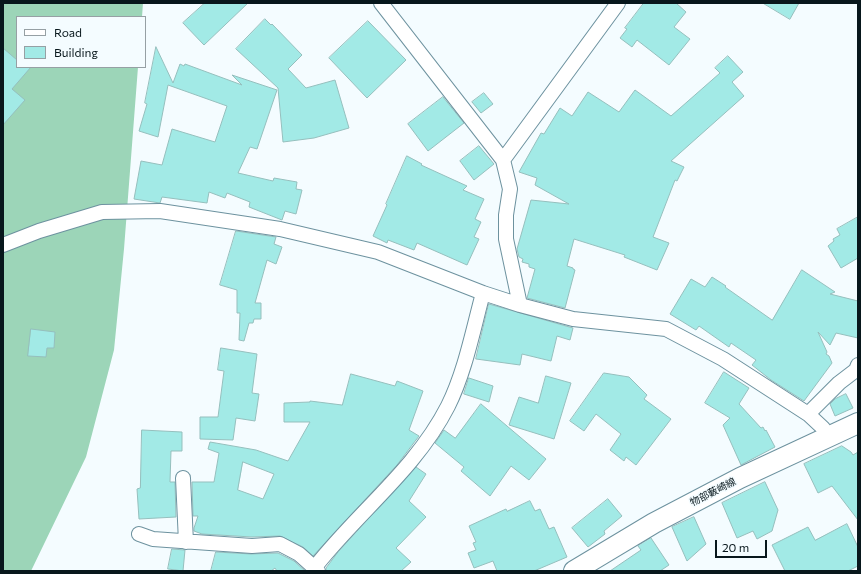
<!DOCTYPE html>
<meta charset="utf-8">
<style>
body{margin:0}
#map{position:relative;width:861px;height:574px;overflow:hidden;background:#f4fcff;font-family:Commissioner,sans-serif}
canvas{display:block}
.frame{position:absolute;inset:0;border:4px solid #08171c;pointer-events:none}
.legend{position:absolute;left:16px;top:16px;width:130px;height:52px;box-sizing:border-box;background:#f4fcff;border:1px solid #96a0a4;margin:0;padding:5px 7px;list-style:none;font-size:12px;color:#08171c}
.legend li{display:flex;align-items:center;gap:8px;height:20px}
.legend b{width:20px;border:1px solid #96a0a4}
.scale{position:absolute;left:715px;top:540px;width:52px;height:18px;box-sizing:border-box;border:2px solid #08171c;border-top:0;padding-left:5px;font-size:12px;line-height:14px;white-space:nowrap;color:#08171c;-webkit-text-stroke:3px #f4fcff;paint-order:stroke}
</style>
<div id="map">
<canvas width="861" height="574"></canvas>
<div class="frame"></div>
<ul class="legend">
<li><b style="height:5px;background:#fff"></b>Road</li>
<li><b style="height:11px;background:#a2eae6"></b>Building</li>
</ul>
<div class="scale">20 m</div>
</div>
<script>
const ctx = document.querySelector('canvas').getContext('2d');
ctx.lineJoin = 'round';
function fillPath(path, color) {
  ctx.fillStyle = color;
  ctx.fill(path, 'evenodd');
}
function stroke(path, color, width, dash) {
  ctx.strokeStyle = color;
  ctx.lineWidth = width;
  ctx.lineCap = dash ? 'butt' : 'round';
  ctx.setLineDash(dash || []);
  ctx.stroke(path);
}
function label(font, color, halo, rows, align = 'center') {
  ctx.font = font + ' Commissioner,"Noto Sans JP",sans-serif';
  ctx.lineWidth = 3;
  ctx.setLineDash([]);
  ctx.textBaseline = 'middle';
  ctx.strokeStyle = halo;
  ctx.fillStyle = color;
  for (const [text, x, y, turn = 0] of rows) {
    ctx.save();
    ctx.translate(x, y);
    ctx.rotate((+turn || 0) * Math.PI / 180);
    ctx.textAlign = isNaN(turn) ? turn : align;
    if (halo) ctx.strokeText(text, 0, 0);
    ctx.fillText(text, 0, 0);
    ctx.restore();
  }
}
const forest = new Path2D(`
 M3 3H143L142 17H17V67H138L124 249 114 350 86 457 31 571H3Z`);
const building = new Path2D(`
 M205 3H248L204 45 183 23Z
 M644 3H676L686 12 674 27 690 39 669 65 637 40 632 47 620 38 627 29 625 28Z
 M763 3H799L790 19Z
 M265 19 271 25 272 24 302 55 288 69 306 88 335 80 349 128 314 138 283 142 278 88 236 49Z
 M368 21 406 60 367 98 329 58Z
 M156 47 173 83 180 64 184 66 185 64 242 85 232 75 277 90 257 149 250 147 238 173 273 181 274 178 297 182 296 189 302 190 296 214 285 211 282 220 249 207 250 202 227 193 225 198 209 192 207 203 162 197 160 203 134 199 141 161 162 165 172 129 215 142 227 106 168 85 158 137 139 131 147 104 145 103Z
 M3 48 17 60V67H31L12 89 25 100 3 125Z
 M728 56 743 72 732 82 744 96 671 161 684 167 677 181 675 180 653 237 669 243 657 270 624 257 625 255 574 239 567 266 573 268V269L575 270 565 308 527 298 535 269 529 267V264L522 262 523 259 519 257 517 249 531 200 569 204 535 185 537 178 519 172 541 133 544 134 560 108 572 116 588 92 619 112 635 90 671 116 720 73 715 68Z
 M484 93 493 104 481 113 472 102Z
 M443 97 464 123 428 151 408 124Z
 M479 146 494 164 474 180 460 161Z
 M407 156 422 164 421 165 467 186 463 190 484 199 475 219 481 222 474 237 479 239 467 265 417 243 414 250 388 240 387 243 373 236 387 205 386 204Z
 M858 217V258L841 268 828 246 834 241 833 239 840 235 837 229Z
 M236 231 276 237 274 244 282 247 276 264 267 260 255 303H261V319H254L253 323H249L244 341 239 340 240 313H237V290L220 285Z
 M802 270 835 292 830 294 858 301V338L836 333 830 345 818 332 827 352 826 354 829 356 832 363 804 401 771 380 752 365 756 360 731 343 729 347 699 326 696 330 670 314 691 279 705 287 712 277 726 286 725 287 772 320Z
 M489 304 573 328 570 340 557 336 551 361 522 354 520 365 476 359Z
 M31 329 55 332 54 348H47L46 357 28 356Z
 M221 348 257 354 252 393 259 394 255 421 236 418 233 440 200 439V417H218L224 371 218 370Z
 M724 372 749 388 739 404 761 428 763 427 765 431 766 430 775 447 741 465 723 425 730 418 705 403Z
 M604 373 629 377 647 395 644 399 671 419 636 465 626 457 624 461 610 450 621 434 596 414 584 431 570 421Z
 M351 374 395 386 397 381 423 391 409 430 419 436 397 465 313 556 303 547 280 536 252 537 202 534 194 531V528L198 516H193L192 482H214L219 453 208 449 210 442 256 450 288 461 310 422H284V403L310 402V401L342 405ZM243 462 274 474 263 499 238 490Z
 M546 376 571 383 554 439 509 425 519 397 538 403Z
 M469 378 493 386 489 402 464 394Z
 M846 394 853 408 835 416 830 404 835 399Z
 M481 404 546 459 529 480 511 466 490 496 461 471 464 467 435 443 444 430 455 438Z
 M142 430 182 432V451H171L170 482H175L176 517 139 519 137 489 140 488Z
 M842 446 851 452 853 455 858 452V520L832 486 818 493 804 464Z
 M416 467 426 474 409 501 426 517 396 548 411 562 401 571H326V568L338 552Z
 M765 482 778 510 772 531 757 539 753 531 737 538 722 503Z
 M608 499 622 516 604 531 605 534 588 547 572 528Z
 M530 501 535 511 540 509 549 529 554 527 567 557 534 571H497L493 561 474 568 468 553 476 550 473 543 476 542 469 526 506 509 507 511Z
 M694 517 706 544 687 561 672 527Z
 M847 524 858 547V566L848 571H785L772 545 808 527 815 540Z
 M651 538 669 565 660 571H610L641 550 638 546Z
 M172 549 185 550 183 571 168 569Z
 M216 552 251 554 278 553 294 561 305 571H277L275 568 271 571H211Z`);
const street = new Path2D(`
 M381 3 503 160 510 189 506 215V239L520 305
 M503 160 618 3
 M3 245 39 231 102 212 160 211 280 229 378 252 483 293 520 305 573 319 666 329 723 359 808 414 823 428 828 438
 M808 414 839 383 856 370 858 365
 M183 478 186 542
 M139 534 153 539 252 546 280 544 299 554 318 571
 M315 567C358 512 416 469 448 406 465 372 473 330 483 293`);
const secondary = new Path2D(`
 M574 571 654 523 740 478 858 423`);
const streetNames = [
 ["物部藪崎線",713,492,-27]
];
fillPath(forest, '#9cd5b8');
fillPath(building, '#a2eae6');
stroke(building, '#95bfbd', 1);
stroke(street, '#6d929f', 16);
stroke(secondary, '#6d929f', 22);
stroke(street, '#fff', 14);
stroke(secondary, '#fff', 20);
label('10px', '#08171c', '#f4fcff', streetNames);
</script>
